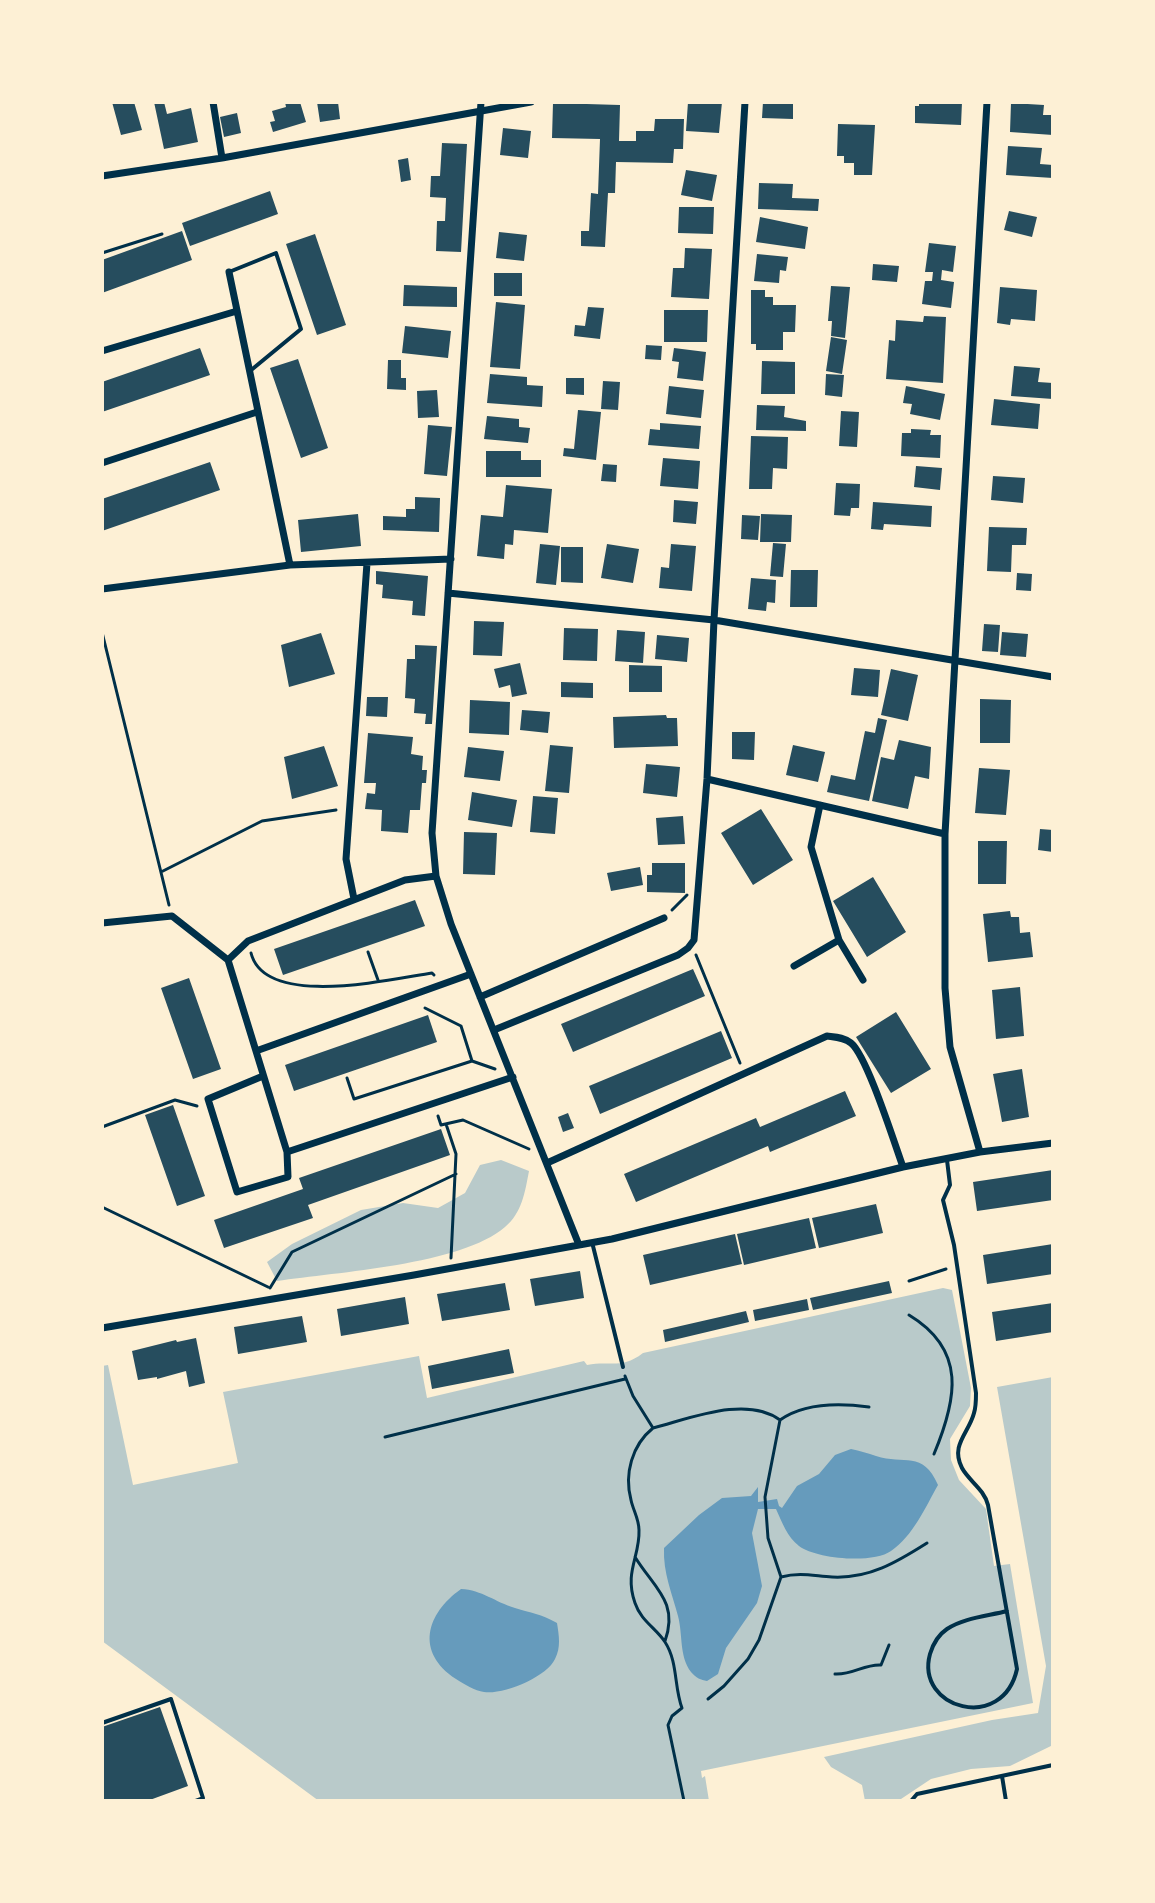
<!DOCTYPE html>
<style>
body{margin:0}
#map{position:relative;width:1155px;height:1903px;overflow:hidden;background:#fdf0d5;font-family:"Archivo Narrow",sans-serif}
canvas{display:block}
.frame{position:absolute;inset:0;border:104px solid #fdf0d5;pointer-events:none}
</style>
<div id="map">
<canvas width="1155" height="1903"></canvas>
<div class="frame"></div>
</div>
<script>
const ctx = document.querySelector('canvas').getContext('2d');
ctx.lineJoin = 'round';
function fillPath(path, color) {
  ctx.fillStyle = color;
  ctx.fill(path, 'evenodd');
}
function stroke(path, color, width, dash) {
  ctx.strokeStyle = color;
  ctx.lineWidth = width;
  ctx.lineCap = dash ? 'butt' : 'round';
  ctx.setLineDash(dash || []);
  ctx.stroke(path);
}
const green = new Path2D(`
 M501 1160 529 1171C525 1192 522 1213 505 1227 461 1265 337 1272 277 1281L267 1262 292 1244 361 1210 403 1203 438 1208 465 1193 480 1165Z
 M943 1288 952 1290 971 1388 970 1406 950 1439 951 1460 959 1480 986 1509 994 1566 1010 1564 1033 1703 701 1771 702 1778 705 1776 709 1801H319L102 1641V1366L108 1365 133 1485 238 1463 223 1392 419 1356 427 1398 584 1361 587 1365C610 1360 621 1370 643 1353Z
 M1053 1377V1745L1010 1766 971 1769 931 1779 898 1801H865L862 1785 831 1767 824 1757 992 1720 1038 1713 1046 1666 997 1387Z`);
const water = new Path2D(`
 M851 1449C860 1451 868 1453 876 1456 904 1465 923 1450 938 1485 925 1508 913 1536 891 1551 873 1564 816 1559 799 1546 787 1537 782 1522 776 1509H758L752 1533 762 1586 757 1603 726 1648 718 1674 707 1681C701 1680 696 1678 691 1672 679 1656 683 1635 678 1616 672 1593 663 1573 664 1548L699 1515 722 1498 751 1496 758 1487V1502L777 1499 779 1506 782 1508 797 1486 819 1474 835 1455Z
 M461 1589C482 1590 495 1602 515 1608 531 1613 541 1614 557 1623 559 1636 561 1647 555 1659 547 1677 503 1695 484 1692 475 1691 464 1684 456 1679 415 1652 426 1614 461 1589Z`);
const building = new Path2D(`
 M112 102H134L142 130 121 135Z
 M154 102H164L167 114 191 108 198 142 164 149Z
 M285 102H300L306 122 273 132 270 122 275 121 272 111 286 107Z
 M317 102H338L340 119 320 122Z
 M688 102H722L719 133 686 131Z
 M763 102H793V119L762 118Z
 M919 102H962L961 125 915 123V106H919Z
 M553 103 620 105 619 141H636V131H654L655 119H684L683 149H674L673 163 616 162 615 193H608L605 247 581 246V231H589L591 193 598 194 600 139 552 138Z
 M1011 103 1044 105 1043 115H1053V135L1010 132Z
 M237 113 241 133 224 137 220 117Z
 M838 124 875 125 872 175H854V163H844V156H837Z
 M503 128 531 131 528 158 500 155Z
 M442 143 467 144 461 252 436 251 437 221H445L446 198 430 197 431 176H440Z
 M1008 146 1042 148 1040 164 1053 165V178L1006 175Z
 M408 158 411 180 401 182 398 160Z
 M686 170 717 175 712 201 681 195Z
 M759 183 793 184 792 198 819 199 818 211 758 209Z
 M270 191 278 214 190 246 182 223Z
 M679 207H714L713 234 678 233Z
 M1009 211 1037 217 1032 237 1004 230Z
 M760 217 808 227 805 249 756 242Z
 M182 231 192 260 102 293V260Z
 M499 232 527 235 524 261 496 258Z
 M315 234 346 325 317 335 286 244Z
 M929 243 956 246 953 272 942 270 941 280 954 282 951 308 922 304 925 281H932L933 272H925Z
 M685 248 712 249 709 299 671 297 673 268H684Z
 M757 254 788 257 786 271 780 270 779 283 754 281Z
 M873 264 899 266 897 282 872 280Z
 M494 273H522V296H494Z
 M404 285 457 287V307L403 306Z
 M831 286 850 287 845 338 831 336 832 321H828Z
 M1000 287 1037 290 1035 321 1011 319 1010 325 997 323Z
 M751 290H765V297H773V305H796L795 332H783V350H756V344H751Z
 M496 302 525 305 520 369 490 367Z
 M588 307 604 308 600 339 574 336 575 325 585 326Z
 M664 310H708L707 342H664Z
 M924 316 946 317 943 383 886 379 889 340 895 341 896 320 923 322Z
 M405 326 451 331 448 358 402 353Z
 M831 337 847 340 842 374 826 371Z
 M646 345 662 346 661 360 645 359Z
 M200 348 210 375 102 412V382Z
 M674 348 706 352 703 381 677 378 679 362 672 361Z
 M298 359 328 448 301 458 270 368Z
 M388 360H401V378H406V390L387 389Z
 M762 361 795 362V394H761Z
 M1014 366 1040 368 1038 382 1053 383V399L1011 396Z
 M490 374 527 377V385L543 386 542 407 487 403Z
 M826 374 844 375 842 397 825 395Z
 M566 378H584V395L566 394Z
 M603 381 620 382 618 410 601 409Z
 M669 386 704 390 701 418 666 414Z
 M906 386 945 394 940 420 910 414 912 404 903 403Z
 M437 390 439 417 418 418 417 391Z
 M994 399 1040 404 1038 429 991 425Z
 M757 405 785 406 784 417 806 421V431L756 430Z
 M578 410 601 412 596 460 563 456 564 448 574 449Z
 M841 411 859 412 857 447 839 446Z
 M487 416 519 419V427L530 428 528 443 484 439Z
 M660 423 701 426 699 449 648 445 650 429 660 430Z
 M428 425 452 427 447 476 424 474Z
 M911 429 931 430 930 435H941L940 458 901 456 902 433H911Z
 M751 436 788 437 787 469 773 468 772 489H749Z
 M486 451H521V460H541V477H486Z
 M663 458 700 461 698 489 660 486Z
 M210 462 220 490 102 531V499Z
 M603 464 617 465 616 482 601 481Z
 M916 466 942 468 940 490 914 487Z
 M993 476 1025 478 1023 503 991 500Z
 M836 483 860 484 859 508H851L850 516 834 515Z
 M506 485 552 489 548 533 514 530 513 545 505 544 504 559 477 556 481 515 503 517Z
 M415 497 440 498 439 532 383 530V516L406 517V509H415Z
 M674 500 698 502 696 524 673 522Z
 M873 502 932 506 931 527 884 524 883 530 871 529Z
 M358 514 361 546 301 552 298 520Z
 M761 514 792 515 791 542H760Z
 M742 515 760 516 758 540 741 539Z
 M989 527 1027 528 1026 545H1012L1011 572 987 571Z
 M773 543 786 544 783 577 770 576Z
 M540 544 560 546 556 585 536 583Z
 M607 544 639 549 633 583 601 578Z
 M671 544 696 546 692 591 659 588 661 567 669 568Z
 M561 547H583V583L561 582Z
 M791 570H818L817 607H790Z
 M376 571 428 576 425 616 412 615 413 601 382 598 383 585 376 584Z
 M1017 573 1032 574 1031 591 1016 590Z
 M751 578 776 580 775 603 767 602 766 611 748 609Z
 M474 621 504 622 502 656 473 655Z
 M984 624 1000 625 998 652 982 651Z
 M564 628 598 629 597 661 563 660Z
 M617 630 645 632 643 663 615 661Z
 M1002 632 1028 634 1026 657 1000 655Z
 M321 633 335 674 289 687 281 645Z
 M657 635 689 638 687 662 655 659Z
 M415 645 437 646 432 724H425L426 714 414 713 415 699 405 698 407 659H415Z
 M520 663 527 694 512 697 510 685 499 688 494 669Z
 M629 665 662 666V692H629Z
 M854 668 880 670 878 697 851 695Z
 M891 669 918 675 908 721 881 715Z
 M561 682 593 683V698L561 697Z
 M367 697H388L387 717 366 716Z
 M980 699 1011 700 1010 743H980Z
 M470 700 510 702 509 735 469 733Z
 M522 710 550 712 548 733 520 730Z
 M666 715 667 718H677L678 746 614 748 613 717Z
 M878 718 887 720 869 801 827 792 831 775 855 780 865 731 875 733Z
 M732 732H755L754 760 732 759Z
 M368 733 413 737 411 754 423 756 422 770H427L426 783H422L420 810H410L408 833 381 831 382 810 365 809 367 793 375 794 376 783H364Z
 M899 740 931 747 929 779 915 776 908 809 872 801 881 757 894 760Z
 M550 745 573 747 569 793 545 791Z
 M793 745 825 752 818 782 786 775Z
 M324 746 338 786 292 799 284 757Z
 M468 747 504 751 500 781 464 777Z
 M646 764 680 767 677 797 643 793Z
 M979 768 1010 770 1006 815 975 813Z
 M472 792 517 800 512 827 468 820Z
 M533 796 558 798 555 834 530 832Z
 M761 809 793 860 753 885 721 833Z
 M683 816 685 844 658 845 656 818Z
 M1040 829 1053 830V852L1038 850Z
 M464 832 497 833 495 875 463 874Z
 M978 841H1007L1006 884H978Z
 M652 863H685V893L647 892V875H652Z
 M640 867 643 885 611 891 607 873Z
 M873 877 906 932 867 957 833 901Z
 M415 900 425 926 283 975 274 949Z
 M1010 911 1011 917H1019L1020 933 1030 932 1033 957 988 962 983 914Z
 M693 969 705 996 573 1052 561 1024Z
 M189 978 221 1069 193 1079 161 988Z
 M1020 987 1024 1036 996 1039 992 990Z
 M896 1012 931 1069 891 1093 856 1037Z
 M428 1015 437 1042 294 1091 285 1065Z
 M721 1031 732 1058 600 1114 589 1086Z
 M1022 1069 1029 1117 1002 1122 993 1074Z
 M845 1091 856 1116 770 1152 768 1146 636 1202 624 1174 756 1118 760 1127Z
 M173 1105 205 1196 177 1206 145 1115Z
 M568 1113 574 1128 563 1132 558 1117Z
 M441 1129 450 1155 308 1205 313 1218 224 1248 214 1220 303 1189 299 1178Z
 M1053 1170V1200L977 1211 973 1182Z
 M876 1204 883 1233 819 1248 812 1218Z
 M809 1218 816 1248 744 1265 737 1234Z
 M735 1234 742 1264 650 1285 643 1255Z
 M1053 1244V1274L987 1284 983 1255Z
 M580 1271 584 1298 535 1306 530 1279Z
 M889 1281 892 1293 813 1310 810 1298Z
 M505 1283 510 1310 442 1321 437 1294Z
 M405 1297 409 1324 341 1336 337 1309Z
 M807 1299 809 1310 755 1321 753 1310Z
 M1053 1303V1332L996 1341 992 1312Z
 M746 1311 749 1322 665 1342 663 1330Z
 M302 1316 307 1342 238 1354 234 1327Z
 M196 1338 205 1383 189 1387 186 1371 157 1379V1377L138 1380 132 1351 176 1340 177 1342Z
 M509 1349 514 1373 432 1389 428 1366Z
 M160 1707 188 1786 147 1801H102V1727Z`);
const path = new Path2D(`
 M102 253 162 234
 M102 632 169 905
 M161 872 262 821 336 810
 M672 910 687 895
 M368 952 378 980
 M251 953C265 1009 391 979 432 973L434 975
 M696 955 740 1063
 M425 1008 461 1026 472 1061
 M347 1078 354 1099 472 1061 495 1069
 M438 1116 441 1125 463 1120 529 1149
 M446 1124 456 1154 451 1258
 M102 1127 175 1100 197 1106
 M102 1207 268 1287
 M909 1281 946 1269
 M270 1288 292 1252 456 1174
 M909 1315C967 1350 957 1399 934 1454
 M625 1376 633 1396 653 1428C632 1445 624 1474 631 1500 633 1510 639 1519 639 1530 640 1557 624 1572 635 1603 641 1621 656 1628 665 1642 678 1662 674 1687 682 1708L672 1716 668 1725 684 1801
 M653 1428C689 1419 746 1395 780 1420 804 1403 840 1403 869 1407
 M385 1437 625 1379
 M635 1557C654 1588 679 1602 665 1641
 M781 1577C800 1572 814 1576 832 1577 869 1579 897 1562 927 1543
 M835 1674C853 1675 864 1664 881 1665L889 1645
 M708 1699 724 1686 748 1659 759 1640 781 1577 768 1538 765 1497 780 1420`);
const service = new Path2D(`
 M229 272 276 253 301 329 250 371
 M947 1160 950 1185 943 1200 954 1245 976 1393C976 1400 976 1407 974 1413 969 1433 950 1445 962 1468 969 1481 984 1489 988 1505L1017 1669C1003 1733 915 1709 930 1654 933 1644 938 1635 947 1629 963 1618 988 1616 1007 1611
 M592 1242 623 1367
 M102 1723 171 1699 203 1798 195 1801
 M1002 1776 1006 1801
 M911 1801 917 1794 1053 1765`);
const minor = new Path2D(`
 M213 102 222 158
 M481 102 432 833 436 876 451 924 579 1245
 M102 176 222 158 531 102
 M229 272 290 565
 M102 351 237 311
 M102 463 257 412
 M102 589 290 565 451 559
 M448 593 714 620 1053 677
 M707 779 945 834
 M820 805 811 847 839 940 863 980
 M354 899 346 859 367 563
 M102 923 172 916 228 960 287 1152 513 1077
 M228 960 248 941 405 880 436 876
 M794 966 839 940
 M480 997 664 918
 M494 1030 678 955 688 948 694 940 707 779 714 620 745 102
 M256 1051 471 974
 M263 1076 208 1099 237 1192 288 1177 287 1152
 M980 1152 950 1047 945 988V834L987 102
 M547 1163 827 1036C835 1037 844 1037 851 1043 867 1056 894 1142 903 1167
 M102 1328 414 1275 612 1239 903 1167 980 1152 1053 1143`);
fillPath(green, '#b9caca');
fillPath(water, '#669bbc');
fillPath(building, '#264d5e');
stroke(path, '#003049', 3);
stroke(service, '#003049', 4);
stroke(minor, '#003049', 7);
</script>
